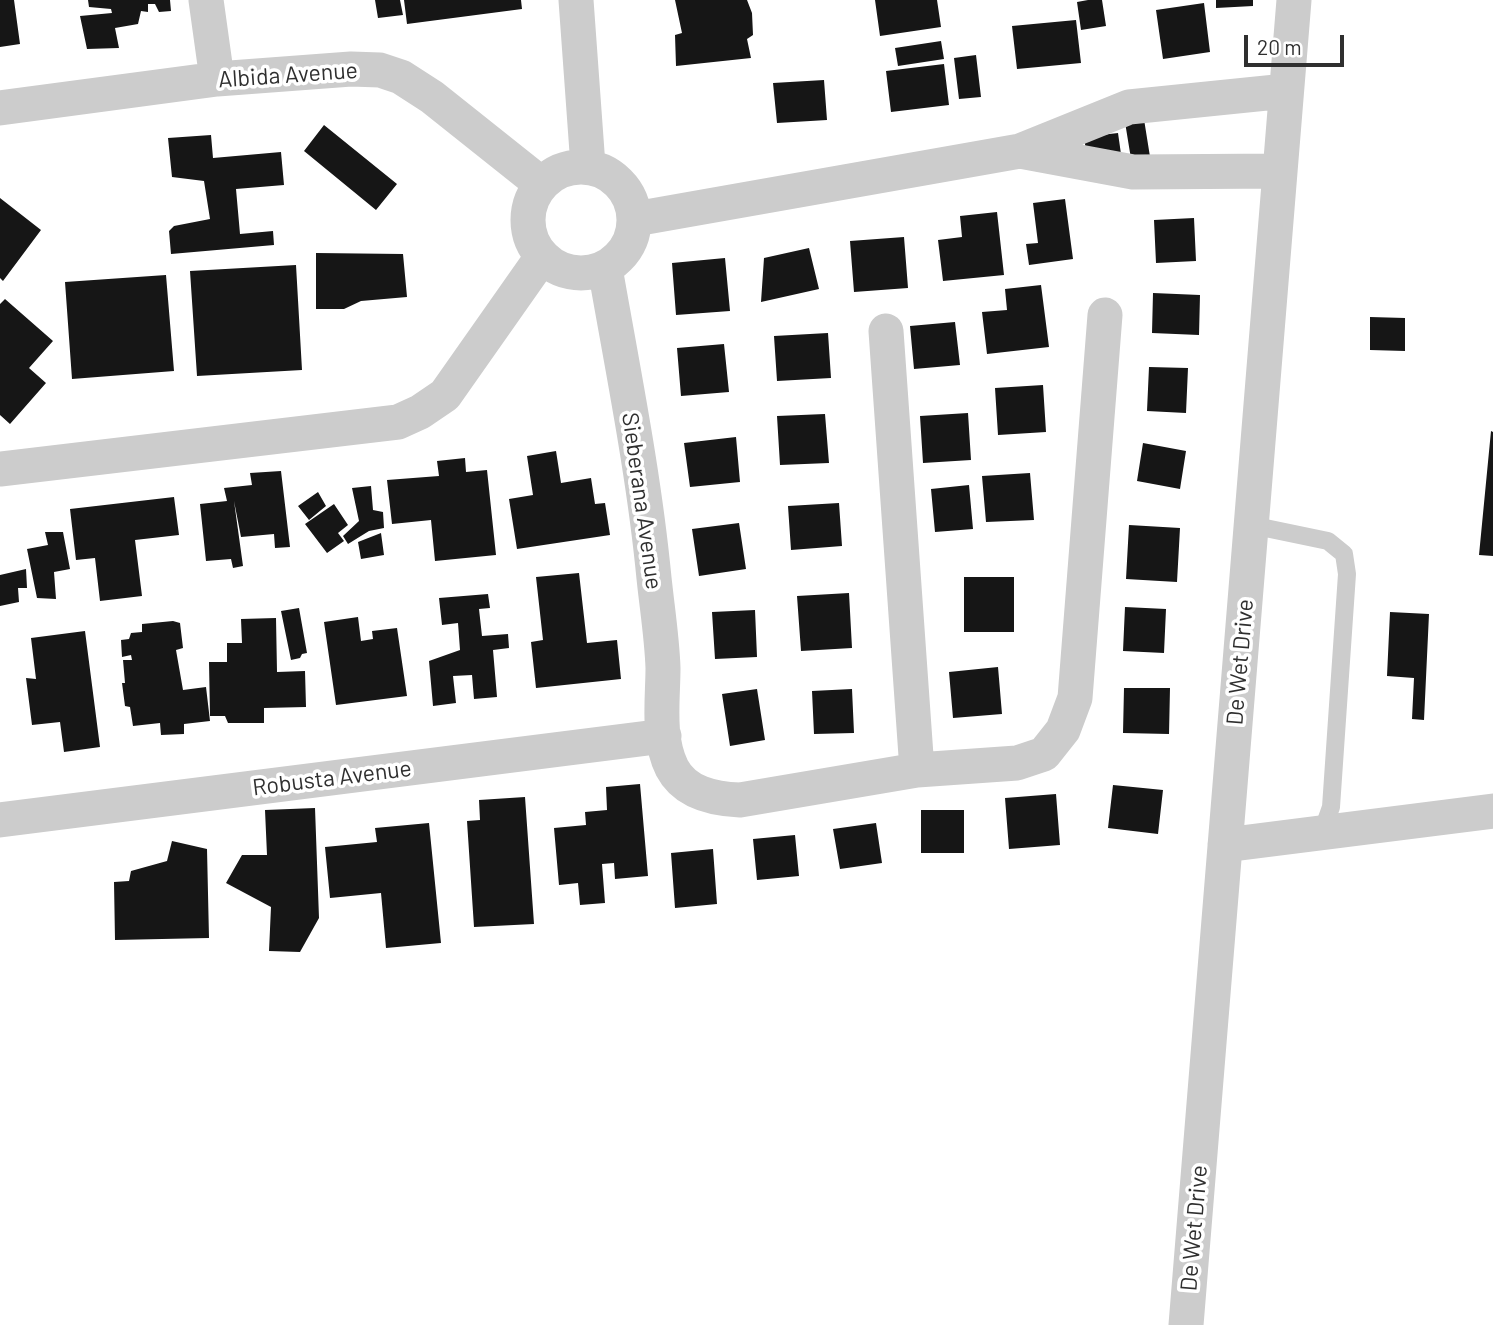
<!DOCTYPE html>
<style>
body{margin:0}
#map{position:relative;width:1493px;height:1325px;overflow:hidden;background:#fff;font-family:Barlow,sans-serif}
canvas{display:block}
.scale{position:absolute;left:1244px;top:35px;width:100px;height:32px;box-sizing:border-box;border:4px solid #2f2f2f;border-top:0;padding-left:9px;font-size:21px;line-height:24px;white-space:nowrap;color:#2f2f2f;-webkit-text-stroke:5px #fff;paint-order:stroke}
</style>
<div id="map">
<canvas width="1493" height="1325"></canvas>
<div class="scale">20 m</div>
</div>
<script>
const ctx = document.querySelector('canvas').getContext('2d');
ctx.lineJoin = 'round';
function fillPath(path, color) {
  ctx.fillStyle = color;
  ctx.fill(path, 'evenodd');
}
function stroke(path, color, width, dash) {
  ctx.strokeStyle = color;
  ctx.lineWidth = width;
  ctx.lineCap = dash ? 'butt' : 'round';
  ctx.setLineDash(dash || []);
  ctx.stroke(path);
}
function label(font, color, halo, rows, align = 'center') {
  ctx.font = font + ' Barlow,sans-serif';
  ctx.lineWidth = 7;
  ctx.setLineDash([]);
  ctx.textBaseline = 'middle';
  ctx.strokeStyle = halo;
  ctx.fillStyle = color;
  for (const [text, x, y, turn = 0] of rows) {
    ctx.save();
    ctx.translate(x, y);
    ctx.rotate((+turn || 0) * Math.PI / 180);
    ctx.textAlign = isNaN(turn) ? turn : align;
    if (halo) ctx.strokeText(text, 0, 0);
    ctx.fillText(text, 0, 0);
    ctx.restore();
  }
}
const building = new Path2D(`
 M0 0H14L20 44 0 47Z
 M88 0H170L171 11 159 12 155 4H148V12L141 11 138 24 115 28 119 48 87 49 80 16 112 13 111 9 89 7Z
 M375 0H400L403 15 378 18Z
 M404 0H521L522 9 407 24Z
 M675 0H747L752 13 753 35 747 39 751 58 676 66 675 35 682 33Z
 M875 0H937L941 27 880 36Z
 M1088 0H1102L1106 26 1081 30 1077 2Z
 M1216 0H1253V6L1216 8Z
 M1204 3 1210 52 1163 59 1156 10Z
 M1076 20 1081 63 1017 69 1012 26Z
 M941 41 944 59 898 66 895 48Z
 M976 55 981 97 959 99 954 58Z
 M944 64 949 105 891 112 886 71Z
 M824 80 827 120 777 123 773 83Z
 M1143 113 1151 163 1132 165 1124 116Z
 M324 125 397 184 376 210 304 151Z
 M1118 133 1121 154 1087 158 1084 137Z
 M211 135 213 158 281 152 284 185 236 189 240 234 273 231 274 245 171 254 169 231 174 226 210 219 204 181 172 177 168 138Z
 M0 198 41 230 3 281 0 278Z
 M1065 199 1073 259 1029 265 1026 244 1038 243 1033 203Z
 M997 212 1004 275 943 281 938 240 962 237 960 216Z
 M1194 218 1196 261 1156 263 1154 220Z
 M904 237 908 288 854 292 850 241Z
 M809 248 819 289 761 302 764 258Z
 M316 253 403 254 407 297 361 301 344 309H316Z
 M725 258 730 311 676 315 672 263Z
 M296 265 302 370 197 376 190 271Z
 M166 275 174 371 72 379 65 282Z
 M1041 285 1049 347 987 354 982 312 1007 310 1005 289Z
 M1153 293 1200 295 1199 335 1152 333Z
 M5 299 53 341 29 368 46 383 10 424 0 415V304Z
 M1370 317 1405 318V351L1370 350Z
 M955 322 960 365 914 369 910 326Z
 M828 333 831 378 777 381 774 336Z
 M724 344 729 392 681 396 677 348Z
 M1149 367 1188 368 1186 413 1147 411Z
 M1043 385 1046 432 998 435 995 388Z
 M968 413 971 460 923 463 920 416Z
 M825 414 829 463 780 465 777 416Z
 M1491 431 1493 432V556L1479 555Z
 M736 437 740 482 690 487 684 443Z
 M1143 443 1186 451 1180 489 1137 481Z
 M556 451 561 483 591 478 595 504 605 503 610 535 517 549 509 499 533 495 527 456Z
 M465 458 466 472 487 470 496 555 435 561 431 520 392 524 387 480 439 476 437 461Z
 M281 471 290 547 275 548 274 534 241 537 234 501 243 566 233 568 231 559 206 561 200 504 227 501 224 488 252 485 250 473Z
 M1030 473 1034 520 986 522 982 476Z
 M969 485 973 529 935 532 931 489Z
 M371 486 373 510 383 512 384 528 369 531 348 544 343 536 359 521 352 488Z
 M318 492 326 506 309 520 298 506Z
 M174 497 179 535 135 540 142 596 100 601 95 558 76 560 70 509Z
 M839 503 842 546 791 550 788 506Z
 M334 504 348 525 338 533 344 541 327 553 305 524Z
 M739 523 746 569 699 576 692 529Z
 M1129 525 1180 528 1177 582 1126 579Z
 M45 532H63L70 569 54 572 56 599 37 598 27 549 48 545Z
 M381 533 384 555 361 559 358 542Z
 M26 569 27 588H18L19 602 0 606V575Z
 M579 573 587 643 617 640 621 679 536 688 531 642 543 640 536 577Z
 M964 577H1014V632H964Z
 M849 593 852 648 801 651 797 596Z
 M488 594 490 608 479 609 482 636 508 634 509 648 493 650 497 697 474 699 472 675 453 676 456 703 433 706 429 661 460 650 458 623 442 625 439 598Z
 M1125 607 1166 609 1164 653 1123 651Z
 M299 608 307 653 302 654 300 658 291 660 281 611Z
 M755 610 757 657 715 659 712 612Z
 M1390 612 1429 614 1424 720 1412 719 1414 678 1387 676Z
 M358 617 361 641 373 639 372 631 397 628 407 696 336 705 324 622Z
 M276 618 277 672 305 671 306 707 264 708V723H228L225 716H210L209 662H227V643H242L241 619Z
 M173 621 180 623 183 648 176 650 183 690 206 687 210 721 184 724V734L161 735 160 723 133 726 130 707 125 706 122 683H125L123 660H132L131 655 122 657 121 640 129 639 131 633 142 632V624Z
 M85 631 100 747 64 752 60 722 32 725 26 678 36 679 31 638Z
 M998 667 1002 714 953 718 949 672Z
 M1124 688H1170L1169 734 1123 733Z
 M757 689 765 740 730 746 722 694Z
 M852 689 854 733 814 734 812 691Z
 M640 784 648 876 615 879 614 863 602 864 605 903 580 905 578 883 559 885 554 828 586 825 585 812 607 810 606 787Z
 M1113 785 1163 790 1158 834 1108 828Z
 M1056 794 1060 845 1009 849 1005 798Z
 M525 797 534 924 474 927 467 821 480 820 479 800Z
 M315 808 319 918 300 952 269 951 271 907 226 883 242 855H267L265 810Z
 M921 810H964V853H921Z
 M429 823 441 943 386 948 381 893 330 898 325 847 377 842 375 828Z
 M876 823 882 863 840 869 833 829Z
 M795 835 799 876 757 880 753 839Z
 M172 841 207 849 209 938 115 940 114 882 129 881 131 871 167 861Z
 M713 849 717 904 675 908 671 853Z`);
const service = new Path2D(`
 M1251 525 1328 541 1344 554 1347 574 1331 807 1325 824 1314 832`);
const minor = new Path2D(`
 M206 0 217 79
 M576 0 588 166
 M0 108 217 79 351 69 380 70 401 77 432 97 540 183
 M1020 151 1133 172 1280 171
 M528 220a53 53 0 1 1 106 0a53 53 0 1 1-106 0Z
 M635 219 1020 151 1129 107 1286 91
 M605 268C623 371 644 474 654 578 657 607 662 638 663 668 663 699 657 738 672 768 685 793 713 799 740 800L917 770 1017 763 1044 754 1063 730 1075 698 1105 315
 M886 331 917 770
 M0 469 398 422 420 412 445 395 542 257
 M0 820 664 736
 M1225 845 1493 811
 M1186 1325 1294 0`);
const streetNames = [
 ["Albida Avenue",288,75,-4],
 ["Sieberana Avenue",642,501,82],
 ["De Wet Drive",1240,662,-85],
 ["Robusta Avenue",332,778,-7],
 ["De Wet Drive",1194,1228,-85]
];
fillPath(building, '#161616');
stroke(service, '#ccc', 18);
stroke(minor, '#ccc', 35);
label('23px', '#2f2f2f', '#fff', streetNames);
</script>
